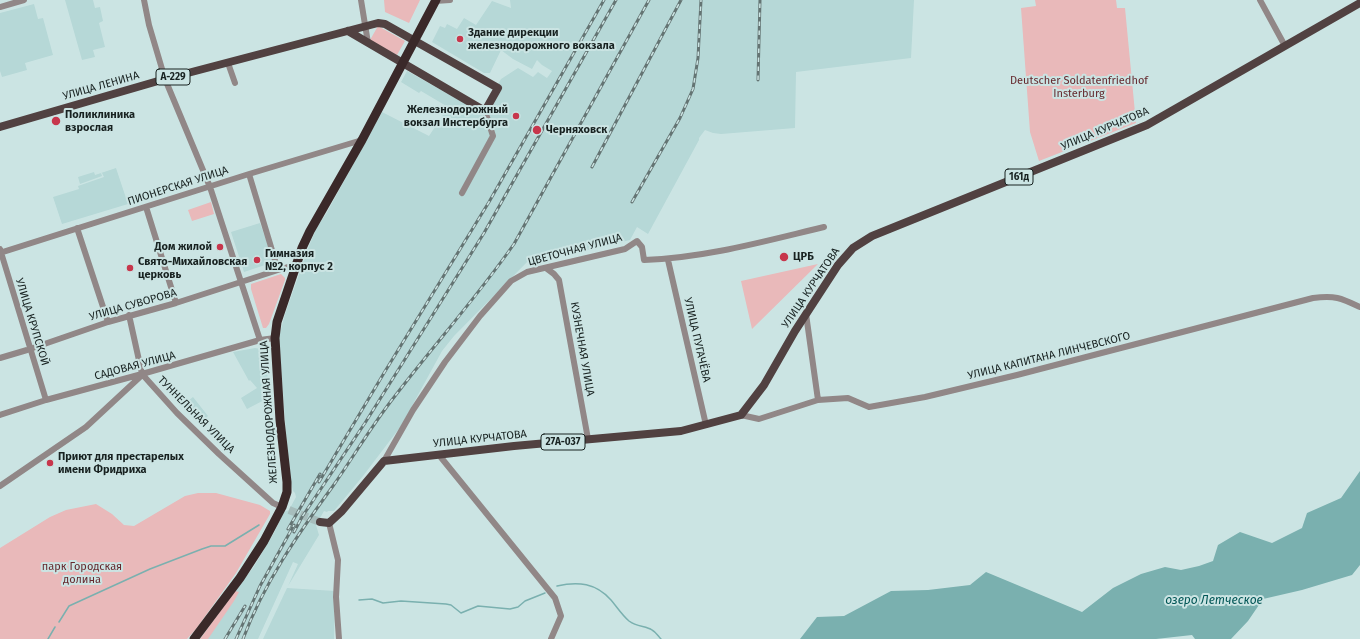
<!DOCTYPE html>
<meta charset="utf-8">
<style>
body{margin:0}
canvas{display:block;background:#cbe4e3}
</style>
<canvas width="1360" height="639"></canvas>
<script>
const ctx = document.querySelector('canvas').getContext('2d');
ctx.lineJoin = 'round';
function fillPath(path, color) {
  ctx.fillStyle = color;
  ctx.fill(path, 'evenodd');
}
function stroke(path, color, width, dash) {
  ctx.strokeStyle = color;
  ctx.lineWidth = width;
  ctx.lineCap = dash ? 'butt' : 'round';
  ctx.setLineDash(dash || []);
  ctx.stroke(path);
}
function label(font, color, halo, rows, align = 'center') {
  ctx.font = font + ' "Fira Sans",sans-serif';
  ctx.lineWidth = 4;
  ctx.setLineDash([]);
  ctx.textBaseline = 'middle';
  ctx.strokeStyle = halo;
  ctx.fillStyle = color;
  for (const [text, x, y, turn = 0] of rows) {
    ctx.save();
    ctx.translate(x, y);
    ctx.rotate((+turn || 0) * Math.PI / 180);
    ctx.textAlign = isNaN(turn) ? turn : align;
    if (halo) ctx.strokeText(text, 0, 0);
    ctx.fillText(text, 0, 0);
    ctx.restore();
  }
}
const built = new Path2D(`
 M65 0H93L95 8 100 7 103 21 99 23 105 47 93 50 95 57 82 60Z
 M510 0H914L911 58 796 72 795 128 721 134 713 133 705 130 699 138V140L648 234 637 227 630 240 544 260 533 256 454 336 442 351 401 426 363 476 334 511H328L327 512 324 511 316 525 319 535 288 586 298 564 293 562 258 639H202L240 584 253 568 274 533 284 512 289 510 296 497 295 493 293 491 289 475 279 337 285 314 309 246 317 227 326 214 382 112 429 136 448 107 421 91 419 93 401 82 407 71 459 100 483 111 501 79 518 68 533 77 538 72 547 78 552 71 542 65 537 60 532 69 513 59 501 50 490 73H484L432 42 440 26 445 28 447 24 457 29 464 18 476 25 492 1 511 8Z
 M34 4 38 19 43 18 53 55 25 63 27 70 2 77 0 71V13Z
 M116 168 128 204 62 224 53 197 79 189 78 186 104 177 102 173H101L102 176 80 184 78 177 94 172 95 175Z
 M260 223 274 262 244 272 231 232Z
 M255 348 261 349 265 353 270 397 247 409 241 398 257 388 250 380 249 381 233 352Z
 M193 397 208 416 200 423 184 404Z
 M287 588 335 591 334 639H263Z`);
const green = new Path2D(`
 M384 0H420L409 23 385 12Z
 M1035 0H1116L1117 8H1125L1136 123 1039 161 1030 132 1021 8 1036 6Z
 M378 26 405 41 397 55 370 40Z
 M211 202 214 214 192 221 188 210Z
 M818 264 752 329 741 281Z
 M281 274 285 278V280L269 324 266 328H263L251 289V284Z
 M198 493H216L260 505 270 511V514L236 573 196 629 187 639H0V548L50 517 66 510 96 504 112 514 124 525 134 526 185 496Z
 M235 591 239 592 234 601 208 639H200Z`);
const water = new Path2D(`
 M1360 471V565L1352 575 1302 590 1263 599 1248 621 1231 639H1195L1192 635 1156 639H800L817 617 844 616 891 591 928 590 970 585 986 572 1082 612 1113 588 1141 574 1165 567 1181 570 1199 566 1213 561 1218 545 1240 532 1272 543 1302 528 1307 513 1341 498Z`);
const stream = new Path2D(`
 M557 586C578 581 596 583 611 600 617 607 622 615 629 621 637 627 646 626 652 630 656 632 658 636 661 639
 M359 600 372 599 383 603 401 601 446 604 451 605 461 613 478 606 510 609 518 607 525 601 545 593
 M59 622 69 606 150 569 202 549 211 546H225L259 525
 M48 639 55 627`);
const majorTunnel = new Path2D(`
 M289 510 320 522`);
const minor = new Path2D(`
 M144 0 149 25 165 79 210 187 260 340
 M361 0 368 43
 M1260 0 1285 46
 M435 1 450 0
 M0 7 24 0
 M228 63 235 83
 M249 174 278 270
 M462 193 493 136 485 111
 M146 207 176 303
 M77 228 108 322
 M0 249 46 400
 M0 253 249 174 362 140
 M668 260 706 425
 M546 268 554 274 559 280 588 439
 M806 314 818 400
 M129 315 142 374 177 413 219 454 273 503 282 507
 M0 358 27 350 108 322 176 303 278 270 291 266 296 267
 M0 415 46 400 142 374 260 340 275 338
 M741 415 759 419 818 400 848 398 869 407 925 397 1017 375 1313 298C1335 295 1341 298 1360 307
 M439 455 555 598 561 616 551 639
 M384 461 413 410 445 362 480 316 511 281 527 272 625 249 637 241 642 247 644 260C705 258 765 241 824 227
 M0 486 86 427 141 376
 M329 523 338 560 336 597 339 639`);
const major = new Path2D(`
 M0 127 165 79 378 23 385 24 498 88 485 111 348 31
 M320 522 329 523 342 511 384 461 514 446 681 431 741 415 764 385 795 331 838 265 853 248 872 236 1147 125 1360 3`);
const highway = new Path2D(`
 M194 639 240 578 264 541 282 507 287 492V482L280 420 275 338 277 322 302 248 310 231 362 140 436 0`);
const rail = new Path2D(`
 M758 80 760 0
 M592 167 681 0
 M632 202 680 118 693 89 698 58 701 0
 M319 482 384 373 489 202 604 0
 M288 529 320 474
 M294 532 302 517 365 423 484 233 616 0
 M225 639 245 606
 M236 639 260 586 294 525
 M243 639C264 583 298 534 333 486 354 456 372 425 395 396 434 345 477 297 514 244L649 0`);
const markers = [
 [460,39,4,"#c7364c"],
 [516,116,4,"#c7364c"],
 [56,121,5,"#c7364c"],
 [537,130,5,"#c7364c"],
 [220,247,4,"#c7364c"],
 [784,257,5,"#c7364c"],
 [257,260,4,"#c7364c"],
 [130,268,4,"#c7364c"],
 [50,463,4,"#c7364c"]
];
const shields = [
 [173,77,34],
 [1019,177,28],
 [563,442,44]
];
const shieldNames = [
 ["А-229",173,77],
 ["161д",1019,177],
 ["27А-037",563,442]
];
const poiNames = [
 ["Здание дирекции",468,33],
 ["железнодорожного вокзала",468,46],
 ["Железнодорожный",508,110,"right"],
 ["вокзал Инстербурга",508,123,"right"],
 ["Поликлиника",65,115],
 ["взрослая",65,128],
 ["Черняховск",546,130],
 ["Дом жилой",212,247,"right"],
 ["Гимназия",265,254],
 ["№2, корпус 2",265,267],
 ["ЦРБ",793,257],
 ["Свято-Михайловская",138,262],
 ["церковь",138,275],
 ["Приют для престарелых",58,457],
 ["имени Фридриха",58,470]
];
const parkNames = [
 ["Deutscher Soldatenfriedhof",1079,81],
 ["Insterburg",1079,94],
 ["парк Городская",82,567],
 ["долина",82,580]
];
const streetNames = [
 ["УЛИЦА ЛЕНИНА",101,86,-16],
 ["УЛИЦА КУРЧАТОВА",1105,129,-23],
 ["ПИОНЕРСКАЯ УЛИЦА",178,186,-18],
 ["ЦВЕТОЧНАЯ УЛИЦА",575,250,-15],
 ["УЛИЦА КУРЧАТОВА",811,288,-56],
 ["УЛИЦА СУВОРОВА",133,305,-16],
 ["УЛИЦА КРУПСКОЙ",32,322,73],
 ["УЛИЦА ПУГАЧЁВА",697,340,77],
 ["КУЗНЕЧНАЯ УЛИЦА",582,349,80],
 ["УЛИЦА КАПИТАНА ЛИНЧЕВСКОГО",1049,356,-14],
 ["САДОВАЯ УЛИЦА",135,366,-15],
 ["ЖЕЛЕЗНОДОРОЖНАЯ УЛИЦА",269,412,-94],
 ["ТУННЕЛЬНАЯ УЛИЦА",196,415,45],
 ["УЛИЦА КУРЧАТОВА",480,439,-6]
];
const waterNames = [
 ["озеро Летческое",1214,601]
];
fillPath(built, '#b6d8d7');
fillPath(green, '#e9b9ba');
fillPath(water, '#7ab0af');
stroke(stream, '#7ab0af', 1.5);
stroke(majorTunnel, '#a7bdbc', 8, [8, 4]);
stroke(minor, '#918787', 6);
stroke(major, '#514141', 8);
stroke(highway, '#3a2929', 9);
stroke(rail, '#647473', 3);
stroke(rail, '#cbe4e3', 1.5, [4.5]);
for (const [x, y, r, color] of markers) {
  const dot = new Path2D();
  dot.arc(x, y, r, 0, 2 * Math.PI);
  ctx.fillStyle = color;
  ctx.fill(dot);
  stroke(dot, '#cbe4e3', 1.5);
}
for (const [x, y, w] of shields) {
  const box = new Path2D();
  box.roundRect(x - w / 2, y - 8, w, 16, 3);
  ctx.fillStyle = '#cbe4e3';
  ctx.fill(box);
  stroke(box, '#182221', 1);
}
label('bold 10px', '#182221', null, shieldNames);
label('bold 11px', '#182221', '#cbe4e3', poiNames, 'left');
label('11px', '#65292e', '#cbe4e3', parkNames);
label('11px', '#182221', '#cbe4e3', streetNames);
label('italic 12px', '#055', '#cbe4e3', waterNames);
</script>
